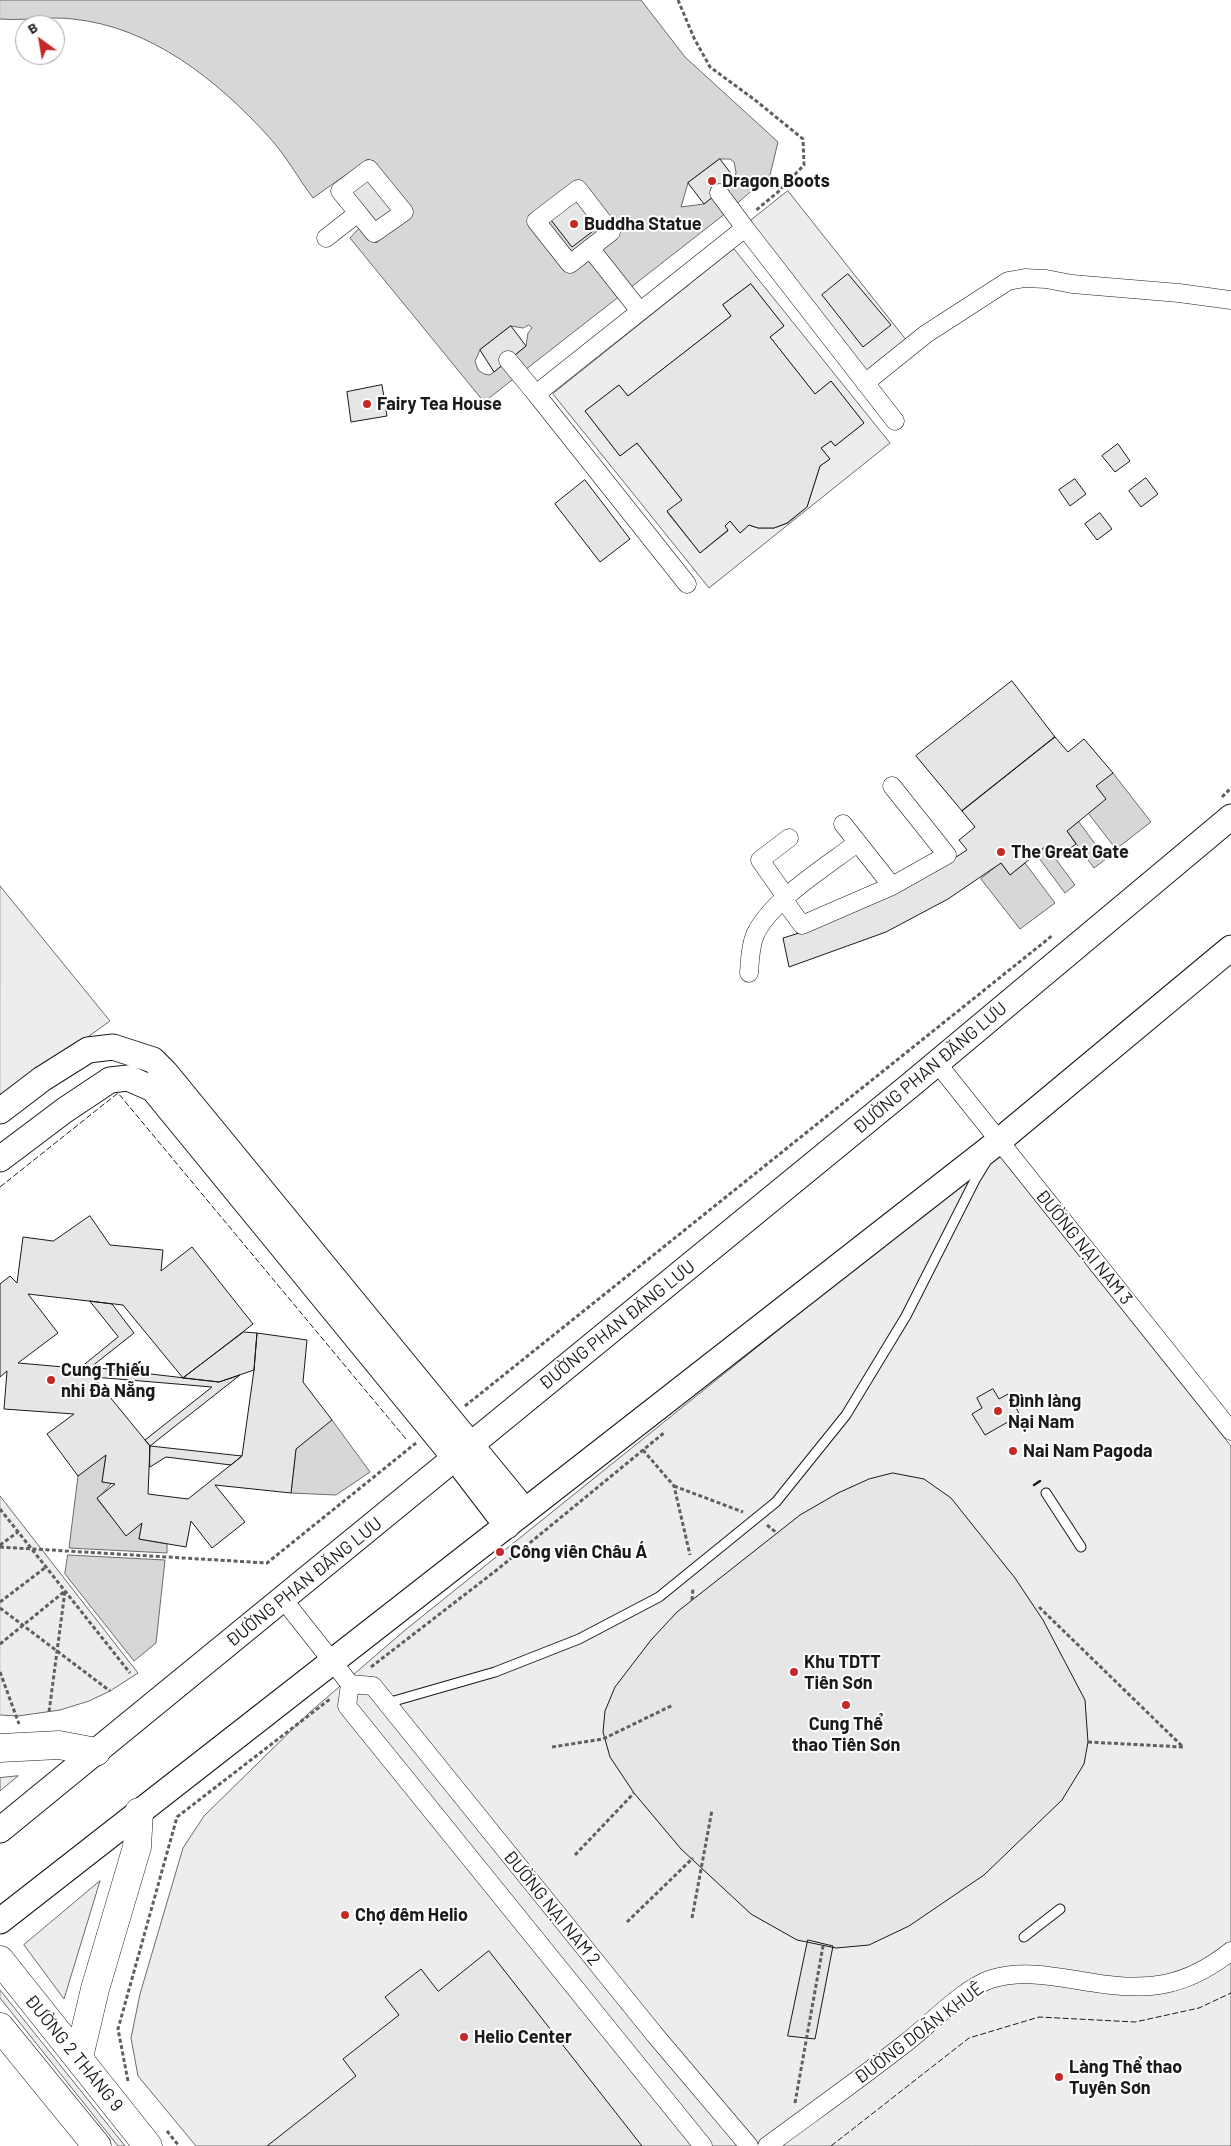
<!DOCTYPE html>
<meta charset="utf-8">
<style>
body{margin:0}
#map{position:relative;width:1231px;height:2146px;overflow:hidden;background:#fff;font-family:Barlow,sans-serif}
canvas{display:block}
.north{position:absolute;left:15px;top:15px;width:50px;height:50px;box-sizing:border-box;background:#fff;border:1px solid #a3a3a3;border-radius:50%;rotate:328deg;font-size:14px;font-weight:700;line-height:20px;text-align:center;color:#1a1a1a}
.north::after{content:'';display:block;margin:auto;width:18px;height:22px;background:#c62828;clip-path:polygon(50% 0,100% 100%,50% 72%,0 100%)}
</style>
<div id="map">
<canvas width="1231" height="2146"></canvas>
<div class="north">B</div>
</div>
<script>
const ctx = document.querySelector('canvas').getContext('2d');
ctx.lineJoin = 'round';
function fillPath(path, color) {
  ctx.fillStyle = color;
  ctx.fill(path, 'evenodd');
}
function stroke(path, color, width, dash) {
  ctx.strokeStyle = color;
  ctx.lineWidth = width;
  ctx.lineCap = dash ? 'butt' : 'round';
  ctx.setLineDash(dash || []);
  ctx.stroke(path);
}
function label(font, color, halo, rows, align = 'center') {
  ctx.font = font + ' Barlow,sans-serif';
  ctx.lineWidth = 4;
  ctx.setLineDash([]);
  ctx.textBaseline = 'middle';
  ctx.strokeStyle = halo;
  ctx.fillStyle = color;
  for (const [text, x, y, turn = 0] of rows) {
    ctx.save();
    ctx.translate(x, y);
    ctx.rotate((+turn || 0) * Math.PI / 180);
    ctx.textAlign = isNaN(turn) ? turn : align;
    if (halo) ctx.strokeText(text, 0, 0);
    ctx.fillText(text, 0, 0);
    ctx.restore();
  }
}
const built = new Path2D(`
 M788 191 911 346 872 378 749 222Z
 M734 249 890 443 709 588 553 394ZM751 284 784 326 770 337 815 394 831 381 864 423 835 446 831 441 821 448 830 459 820 466 807 507 788 523 774 528H758L749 525 740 533 730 521 725 526 728 531 700 553 667 512 682 500 637 443 620 456 585 411 619 385 628 396 731 316 723 305Z
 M0 886 110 1021 0 1100Z
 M999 1155 1231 1446V2146H196L138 2076 131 2038 140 1994 183 1848 204 1816 310 1712 404 1631 868 1258Z
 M0 1496 138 1673 110 1691 89 1701 60 1710 18 1716 0 1715Z
 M18 1776 0 1791V1778Z
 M100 1881 64 1999 24 1945Z
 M0 1990 125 2146H118L0 1998Z`);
const water = new Path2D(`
 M0 0H641L685 57 778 142 770 175 726 213 484 402 350 238 361 226 376 243 413 213 368 159 313 198C298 178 285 154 268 136 217 80 151 27 73 19 49 16 24 21 0 19Z
 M1113 773 1151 822 1116 849 1088 813 1096 786Z
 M1079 822 1106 859 1094 868 1067 831Z
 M1046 846 1075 885 1065 893 1036 854Z
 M1001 863 1010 875 1025 863 1055 903 1020 929 981 879Z
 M332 1420 370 1472 336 1495 291 1493 296 1449Z
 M106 1455 102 1482 112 1483 97 1499 126 1535 142 1523 139 1539 167 1544V1553L69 1548 78 1476Z
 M68 1555 165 1560 156 1643 134 1661 65 1574Z`);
const pier = new Path2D(`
 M720 159H730L734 162 736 172 735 179 704 204 681 207 688 183Z
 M529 325 532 328 528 333 526 346 490 375 484 374 478 370 475 361 480 350 511 326 523 328Z`);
const building = new Path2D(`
 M720 159 735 179 704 204 688 183Z
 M369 174 399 210 375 228 346 191Z
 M576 201 597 228 572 247 551 220Z
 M848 274 891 325 863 347 822 295Z
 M751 284 784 326 770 337 815 394 831 381 864 423 835 446 831 441 821 448 830 459 820 466 807 507 787 523 774 528H758L749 525 740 533 730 521 725 526 728 530 700 553 667 511 682 500 637 443 620 456 585 411 619 385 628 396 731 316 723 305Z
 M511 326 526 346 494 372 480 350Z
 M382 385 387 416 351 422 347 392Z
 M1118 444 1130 461 1115 472 1102 456Z
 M1146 478 1158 494 1141 507 1129 491Z
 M1075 479 1086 494 1070 506 1059 490Z
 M585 480 630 539 600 562 555 504Z
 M1100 513 1112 529 1097 540 1085 524Z
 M1012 681 1055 737 962 811 916 756Z
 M1055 737 1068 752 1084 739 1113 773 1096 786 1106 799 1067 831 1076 844 1056 859 1046 846 1010 875 1001 863 948 899 886 932 789 967 783 938 809 930 939 868 967 850 959 840 975 827 962 811Z
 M90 1216 110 1245 163 1250 161 1271 192 1247 253 1324 183 1378 123 1305 28 1294 58 1333 18 1363 87 1369 150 1446 148 1494 188 1499 242 1456 254 1370 257 1333 307 1340 303 1382 332 1420 296 1449 291 1493 215 1485 245 1522 212 1548 191 1521 186 1547 139 1539 142 1523 126 1536 97 1498 115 1484 102 1482 106 1455 78 1476 47 1434 74 1414 4 1409 7 1371 0 1377V1284L10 1276 17 1283 23 1237 53 1241Z
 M90 1301 112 1304 134 1333 91 1367 219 1382 240 1375 150 1446 145 1440 212 1387 94 1377 87 1369 80 1368 118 1337Z
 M244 1332 257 1333 254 1370 219 1382 183 1378Z
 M993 1389 999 1399 1008 1394 1020 1415 985 1435 972 1414 982 1408 977 1398Z
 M150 1446 242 1456 231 1465 166 1457 150 1467Z
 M893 1473 924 1479 951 1498 1015 1578 1043 1620 1085 1700 1088 1742 1084 1764 1062 1800 984 1875 909 1926 869 1945 836 1948 797 1940 751 1914 681 1849 634 1793 610 1757 603 1732 605 1711 615 1687 651 1640 677 1612 800 1515 838 1493 869 1479Z
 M808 1940 833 1946 815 2039 788 2036Z
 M489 1951 642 2146H267L356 2076 343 2059 399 2015 385 1997 421 1969 438 1991Z`);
const path = new Path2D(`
 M678 0 694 38 710 67 755 100 803 139 804 165 778 192 755 211
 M1222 797 1231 788
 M465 1406 1053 935
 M643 1450 674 1486 690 1555
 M674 1486 743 1512
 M0 1509 130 1673
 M767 1525 777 1533
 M0 1545 18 1532
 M0 1547 267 1563 416 1443
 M692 1600 693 1588
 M0 1602 46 1567
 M1039 1607 1183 1747
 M0 1608 110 1691
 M0 1644 65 1591 49 1712
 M371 1667 498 1569 665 1432
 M0 1672 19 1724
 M1088 1742 1183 1747
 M552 1747 603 1739 673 1705
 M575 1855 634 1793
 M692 1918 712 1810
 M627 1922 693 1858
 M128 2081 118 2029 177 1817 330 1699
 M795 2103 823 1946
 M167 2131 179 2146`);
const lane = new Path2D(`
 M1046 1493 1081 1547
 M387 1703 495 1672 579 1639 659 1597 776 1502 846 1415 906 1316 975 1180 986 1162
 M1024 1937 1060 1909`);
const street = new Path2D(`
 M578 189 611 232 570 264 536 221Z
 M719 193 745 228
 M326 238 358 213 374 233 404 212 369 169 340 191 358 213
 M590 248 639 310
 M508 360 536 394
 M865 383 926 334 1008 281 1025 278 1046 279 1072 284 1179 293 1231 300
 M687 584 536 394 745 228 895 421
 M843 824 892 886
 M786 897 760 860 789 838
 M783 899 802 925 892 886 947 855 892 786
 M749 973C750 960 750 947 755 935 770 901 827 866 857 843
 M937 1063 1231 1431
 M283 1599 350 1684 347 1706 703 2146
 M350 1684 373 1686 655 2035 749 2146
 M767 2146C813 2112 861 2078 907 2042 930 2024 964 1988 991 1979 1024 1969 1056 1977 1089 1982 1145 1992 1185 1988 1231 1951`);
const secondary = new Path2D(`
 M0 1111 42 1079 88 1050 113 1047 153 1060 165 1072 525 1511
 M0 1159 65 1110 110 1080 128 1078 153 1089 455 1458 507 1526
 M0 1830 913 1083 1231 817
 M0 1921 999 1141 1231 948`);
const primary = new Path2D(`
 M0 1748 59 1745 96 1752
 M0 1960 148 2146
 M0 2027 97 2146
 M79 2057 95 1989 137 1847 139 1812`);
const fence = new Path2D(`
 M0 1187 118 1093 406 1439
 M831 2146 969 2038 1039 2017 1135 2022 1199 2008 1231 1993`);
const wall = new Path2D(`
 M1034 1485 1040 1481`);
const markers = [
 [712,181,5,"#c62828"],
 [574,224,5,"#c62828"],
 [367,404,5,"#c62828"],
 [1001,852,5,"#c62828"],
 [51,1380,5,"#c62828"],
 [998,1411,5,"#c62828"],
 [1013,1451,5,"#c62828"],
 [500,1552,5,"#c62828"],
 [794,1672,5,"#c62828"],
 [846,1705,5,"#c62828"],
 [345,1915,5,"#c62828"],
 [464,2037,5,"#c62828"],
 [1059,2077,5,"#c62828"]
];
const poiNames = [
 ["Dragon Boots",722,181],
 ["Buddha Statue",584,224],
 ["Fairy Tea House",377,404],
 ["The Great Gate",1011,852],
 ["Cung Thiếu",61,1370],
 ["nhi Đà Nẵng",61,1391],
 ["Đình làng",1008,1401],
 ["Nại Nam",1008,1422],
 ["Nai Nam Pagoda",1023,1451],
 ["Công viên Châu Á",510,1552],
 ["Khu TDTT",804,1662],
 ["Tiên Sơn",804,1683],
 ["Cung Thể",846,1724,"center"],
 ["thao Tiên Sơn",846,1745,"center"],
 ["Chợ đêm Helio",355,1915],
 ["Helio Center",474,2037],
 ["Làng Thể thao",1069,2067],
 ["Tuyên Sơn",1069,2088]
];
const streetNames = [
 ["ĐƯỜNG PHAN ĐĂNG LƯU",930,1068,-40],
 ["ĐƯỜNG NẠI NAM 3",1084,1247,51],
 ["ĐƯỜNG PHAN ĐĂNG LƯU",617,1325,-39],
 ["ĐƯỜNG PHAN ĐĂNG LƯU",304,1582,-39],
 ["ĐƯỜNG NẠI NAM 2",552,1908,51],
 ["ĐƯỜNG DOÃN KHUÊ",919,2033,-37],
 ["ĐƯỜNG 2 THÁNG 9",74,2053,51]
];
fillPath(built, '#ededed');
stroke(built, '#6a6a6a', 1);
fillPath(water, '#d7d7d7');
stroke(water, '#6a6a6a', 1);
fillPath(pier, '#fff');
stroke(pier, '#6a6a6a', 1);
fillPath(building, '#e6e6e6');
stroke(building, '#1a1a1a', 1);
stroke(lane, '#1a1a1a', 11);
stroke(street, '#1a1a1a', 19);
stroke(secondary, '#1a1a1a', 27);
stroke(primary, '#1a1a1a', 29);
stroke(path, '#5f5f5f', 3, [4, 2.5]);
stroke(lane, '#fff', 9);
stroke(street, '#fff', 18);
stroke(secondary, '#fff', 25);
stroke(primary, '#fff', 28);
stroke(fence, '#1a1a1a', 1, [6, 2.5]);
stroke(wall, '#1a1a1a', 2.5);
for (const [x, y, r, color] of markers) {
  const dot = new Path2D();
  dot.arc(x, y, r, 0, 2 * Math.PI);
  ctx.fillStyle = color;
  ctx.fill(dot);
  stroke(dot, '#fff', 2);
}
label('bold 18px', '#1a1a1a', '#fff', poiNames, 'left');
label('18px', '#1a1a1a', '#fff', streetNames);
</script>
